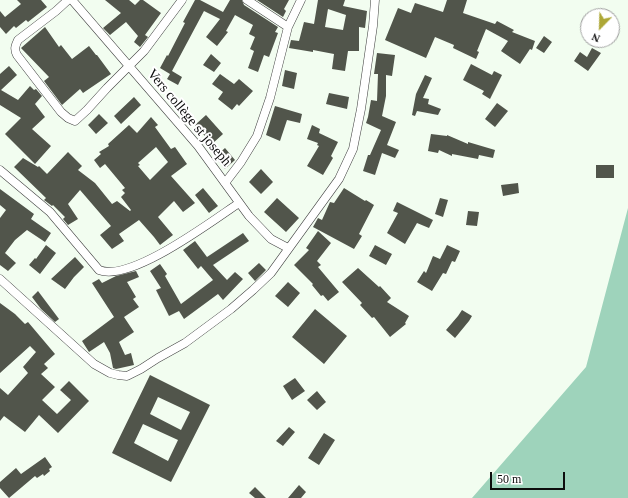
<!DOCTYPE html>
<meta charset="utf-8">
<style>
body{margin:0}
#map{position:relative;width:628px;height:498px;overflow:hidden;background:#f2fdf0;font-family:Georgia,serif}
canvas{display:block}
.north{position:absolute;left:580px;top:8px;width:40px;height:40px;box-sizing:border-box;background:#fff;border:1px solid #9e9e9e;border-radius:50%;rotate:203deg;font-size:11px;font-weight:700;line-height:16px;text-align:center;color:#0d0d0d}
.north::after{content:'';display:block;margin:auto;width:14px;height:18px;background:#ada736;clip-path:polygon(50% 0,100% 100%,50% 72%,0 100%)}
.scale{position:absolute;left:490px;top:472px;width:75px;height:18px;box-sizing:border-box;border:2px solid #0d0d0d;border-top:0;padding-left:5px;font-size:12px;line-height:14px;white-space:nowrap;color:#0d0d0d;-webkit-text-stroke:3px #fff;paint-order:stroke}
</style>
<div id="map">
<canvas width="628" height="498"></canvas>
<div class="north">N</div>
<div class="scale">50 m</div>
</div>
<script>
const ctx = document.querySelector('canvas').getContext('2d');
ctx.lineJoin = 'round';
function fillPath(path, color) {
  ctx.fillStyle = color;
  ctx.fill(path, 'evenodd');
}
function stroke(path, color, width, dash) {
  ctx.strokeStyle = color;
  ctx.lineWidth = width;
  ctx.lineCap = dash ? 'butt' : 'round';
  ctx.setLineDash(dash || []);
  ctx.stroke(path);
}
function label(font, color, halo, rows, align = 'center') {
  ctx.font = font + ' Georgia,serif';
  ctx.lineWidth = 4;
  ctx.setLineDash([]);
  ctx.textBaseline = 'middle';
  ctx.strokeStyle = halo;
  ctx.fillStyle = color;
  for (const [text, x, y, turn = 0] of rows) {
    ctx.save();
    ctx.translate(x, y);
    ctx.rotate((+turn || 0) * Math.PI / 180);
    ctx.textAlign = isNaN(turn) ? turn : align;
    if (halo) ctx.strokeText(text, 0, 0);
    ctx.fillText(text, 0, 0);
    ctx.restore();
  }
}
const forest = new Path2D(`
 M628 208V498H472L586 367Z`);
const building = new Path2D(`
 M17 0H41L47 7 28 22 26 20 16 28 14 26 6 34 0 27V11L5 17 21 4Z
 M105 0H129L135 5 140 0H143L161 13 145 35 148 37 140 47 134 42 138 36 126 22 110 35 103 28 121 13Z
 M195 0H200L223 12 230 0H242L244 5 278 27 275 32 278 33 269 57 264 55 258 72 248 68 254 51 250 49 255 37 249 34 253 25 235 15 226 31 228 32 217 46 206 37 220 19 204 11 172 71 182 77 178 85 167 79 170 74 160 68 167 55 168 56 185 23 183 22Z
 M257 0H289L284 9 286 11 283 17Z
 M318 0H345L343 6 367 11 365 28 359 27V51H348L345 71 332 69 334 54 313 50V52L289 48 291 40 299 41 304 22 314 24ZM328 9 346 15 343 30 325 27Z
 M447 0H467L463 13 495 24 497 21 514 30 512 32 535 41 532 50 530 49 520 64 501 51 508 41 486 29 477 51 479 52 476 59 453 48 454 45 435 37 426 58 385 40 398 8 411 13 415 3 443 12Z
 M45 27 59 47 61 45 72 59 89 46 96 55H97L111 74 83 93 80 89 62 105 44 81 49 77 21 48Z
 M544 36 552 42 544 53 536 48Z
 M592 48 601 53 588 71 574 61 580 52 587 57Z
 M377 53 395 55 392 76 386 75V96L382 116 396 122 387 145 399 150 395 158 382 153 375 175 363 171 368 155H370L381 130 366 123 368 117 371 100 377 101 378 74H374Z
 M211 54 221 63 214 72 203 65Z
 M471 64 492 75 494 71 502 75 490 99 482 94 484 91 463 80Z
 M9 66 17 75 1 90 18 100 30 86 34 90 36 89 42 96 35 104 45 117 32 129 51 146 35 164 5 134 21 118 0 105V74Z
 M285 70 297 73 294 89 282 86Z
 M220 74 234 84 239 79 253 91 239 106 237 104 232 110 218 99 223 92 212 84Z
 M425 75 432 78 423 98 429 99 428 104 441 109 438 115 417 111 415 116 412 115 416 94Z
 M329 93 349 97 347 109 326 104Z
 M134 97 141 105 121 124 114 116Z
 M497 103 508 111 495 127 485 119Z
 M275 106 302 114 300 123 287 120 280 141 266 135Z
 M99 114 108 123 96 134 88 125Z
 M206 115 223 134 212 144 195 125Z
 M151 117 158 125 155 127 171 149 175 147 187 164 171 176 195 203 183 212 174 201 158 217 173 235 160 245 154 237 139 220 119 234 124 241 112 249 100 235 111 226 80 190 68 204 78 219 68 225 63 219 65 217 53 205 52 206 44 200 46 198 14 167 23 158 38 167 39 166 47 174 68 152 82 166 78 170 95 183 112 204 117 201 130 211 131 210 121 197 125 193 122 190 125 188 105 164 100 168 94 160 101 154 99 152 109 146 108 144 129 125 137 133ZM156 147 168 162 150 180 138 166 140 165 138 163Z
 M312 125 320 129 319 133 338 142 331 156 333 158 323 175 307 166 319 146 317 145 318 143 307 139Z
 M431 134 447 136V135L468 144V142L495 150 493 158 479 155 478 159 452 154V156L439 150 438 153 428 151Z
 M225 148 235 160 225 169 215 157Z
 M596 165H614V178H596Z
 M261 169 273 182 261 194 249 182Z
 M518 183 519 193 503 196 501 185Z
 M203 188 218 206 209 213 195 195Z
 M344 188 365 201 366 200 374 205 359 234 362 236 354 249 313 227 318 218 322 220 330 202 334 203Z
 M0 189 34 214 31 219 51 233 45 242 27 230 15 240 5 253 16 263 8 271 0 265V218L6 210 0 205Z
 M277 198 299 218 286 232 264 212Z
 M440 198 448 200 443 217 435 214Z
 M397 202 433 220 429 228 417 223 405 244 387 233 398 213 393 211Z
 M468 211 479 212 477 226 466 225Z
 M318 231 331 243 317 261 321 265 318 267 339 292 328 301 323 295 321 296 312 285 313 284 294 265 309 250 306 248Z
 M243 233 249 241 213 265 227 280 235 272 243 279 223 300 218 294 184 319 179 311 169 316 156 290 161 288 150 271 160 264 167 274 165 276 181 304 213 280 201 266 198 269 183 250 195 241 207 257Z
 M46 245 56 253 40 274 29 265 35 258 36 259Z
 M375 245 392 254 386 265 369 256Z
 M447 245 460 251 455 262 452 261 446 274 443 273 432 291 417 282 424 271 426 273 433 256 440 259Z
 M75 257 84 267 74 277 65 289 51 279Z
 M259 263 266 270 255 281 248 273Z
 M358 268 379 287 380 286 391 298 387 302 409 316 405 323 406 324 390 337 374 317 372 318 360 305 362 303 342 282Z
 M136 271 139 277 127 282 136 297 133 299 139 307 124 317 134 332 119 342 125 355 131 353 134 365 116 369 113 368 110 353 104 342 89 352 82 341 114 317 92 283 99 279 102 283 116 276Z
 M288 282 300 293 288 307 275 296Z
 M38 291 59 319 55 322 41 309 32 297Z
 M0 303 15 314 25 324 28 322 55 354 44 364 48 368 41 374 55 387 42 400 57 414 71 400 60 390 69 381 89 401 58 433 39 415 25 432 4 416 0 421V388L8 395 28 373 23 367 36 352 30 346 0 373Z
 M315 309 347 336 324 364 292 337Z
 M462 310 472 316 469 321 455 338 446 330 458 316Z
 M150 375 210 405 171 482 112 453ZM158 397 190 412 181 430 150 414ZM143 424 178 440 168 461 134 443Z
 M295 378 305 391 292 400 283 386Z
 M317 391 326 402 317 410 307 400Z
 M289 427 295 432 283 446 276 441Z
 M324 433 335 440 319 465 308 458Z
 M45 457 52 467 49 469 50 471 44 476 43 474 37 478 35 476 9 498 0 488V482L16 468 21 474Z
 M299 485 306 492 301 498H288Z
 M255 487 266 498H255L249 493Z`);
const street = new Path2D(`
 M68 0 56 11 18 40C15 46 14 49 17 55L61 112 68 118 75 121 87 110 107 88 144 51 182 0
 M72 0 198 146 249 216 271 239 288 248
 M247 0 288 27
 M0 170 50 212 99 270C130 283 212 221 239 203
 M225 183 241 162 257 136 270 98 288 27 301 0
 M0 279 94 364 110 373 118 375 127 376 141 369 158 358 185 343 231 309 253 290 271 273 339 179 353 149 361 109 373 26 375 0`);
const streetNames = [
 ["Vers collège st joseph",189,118,50]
];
fillPath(forest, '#9ed3bb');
fillPath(building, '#51554b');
stroke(street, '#404040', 9);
stroke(street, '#fff', 8);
label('14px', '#0d0d0d', '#fff', streetNames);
</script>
